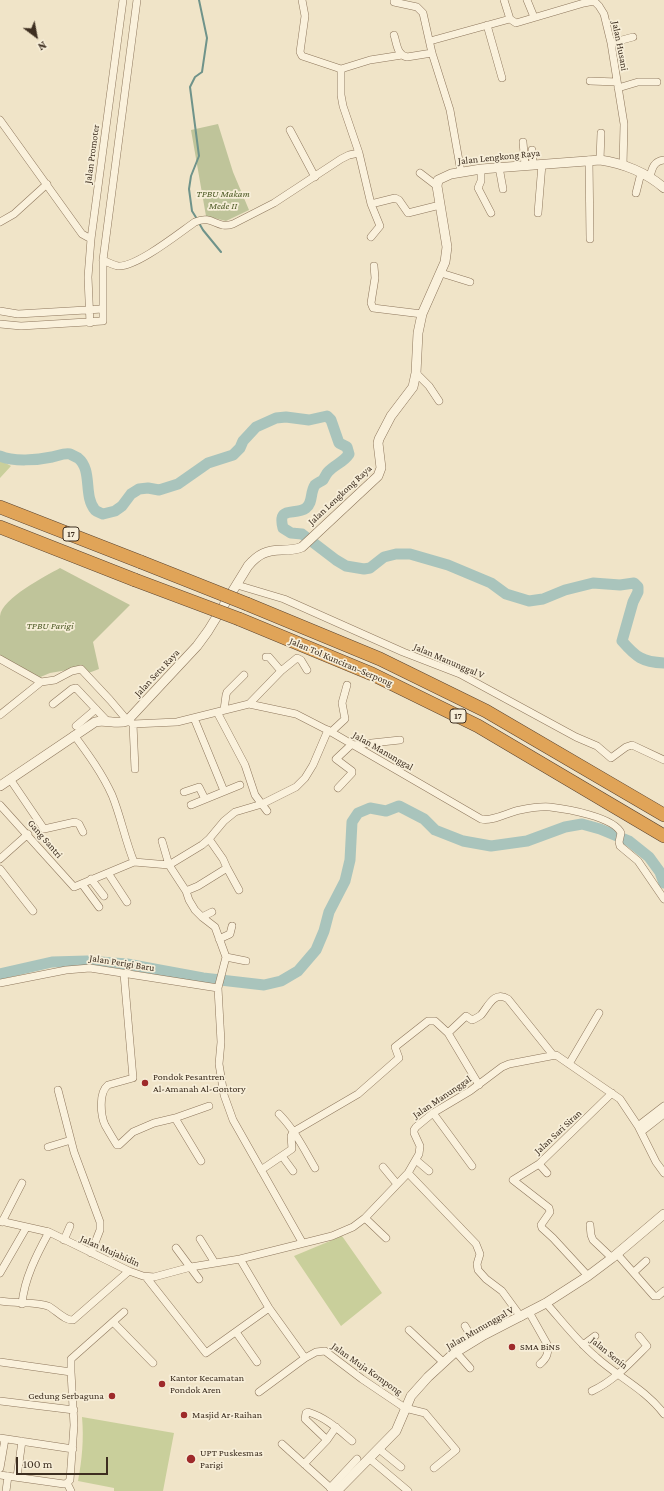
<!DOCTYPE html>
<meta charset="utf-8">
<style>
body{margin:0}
#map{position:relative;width:664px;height:1491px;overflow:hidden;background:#f0e4c8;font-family:"Crimson Pro",serif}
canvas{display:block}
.north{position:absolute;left:16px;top:16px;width:40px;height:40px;-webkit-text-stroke:3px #f7eed8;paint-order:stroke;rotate:148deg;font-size:11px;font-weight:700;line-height:16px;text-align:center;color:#3d2e20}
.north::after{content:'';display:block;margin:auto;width:14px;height:18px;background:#3d2e20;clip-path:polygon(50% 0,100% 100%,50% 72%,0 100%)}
.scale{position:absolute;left:16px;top:1457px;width:92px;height:18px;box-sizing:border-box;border:2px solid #3d2e20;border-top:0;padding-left:5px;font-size:12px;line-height:14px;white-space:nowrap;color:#3d2e20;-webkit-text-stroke:3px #f7eed8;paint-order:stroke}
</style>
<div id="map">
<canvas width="664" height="1491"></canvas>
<div class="north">N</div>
<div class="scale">100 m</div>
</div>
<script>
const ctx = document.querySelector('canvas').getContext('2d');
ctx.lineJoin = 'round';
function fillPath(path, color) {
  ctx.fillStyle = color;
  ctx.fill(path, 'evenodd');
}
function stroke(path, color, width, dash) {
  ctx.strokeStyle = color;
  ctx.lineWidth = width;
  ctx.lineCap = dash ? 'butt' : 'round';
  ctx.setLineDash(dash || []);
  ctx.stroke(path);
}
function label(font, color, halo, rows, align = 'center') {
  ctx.font = font + ' "Crimson Pro",serif';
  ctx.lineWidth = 3.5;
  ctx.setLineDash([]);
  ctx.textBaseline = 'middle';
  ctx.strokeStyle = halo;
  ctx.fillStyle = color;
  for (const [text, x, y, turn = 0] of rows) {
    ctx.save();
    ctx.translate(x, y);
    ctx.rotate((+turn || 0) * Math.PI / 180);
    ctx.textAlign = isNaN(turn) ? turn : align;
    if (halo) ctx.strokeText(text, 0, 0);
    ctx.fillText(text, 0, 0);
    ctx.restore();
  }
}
const green = new Path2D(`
 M0 460 11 466 0 478Z
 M342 1236 382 1293 341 1326 294 1256Z
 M82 1417 174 1433 163 1491H114V1488L78 1481C82 1460 84 1439 82 1417Z`);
const cemetery = new Path2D(`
 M218 124 233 172 249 210 226 221 206 216 191 130Z
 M60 568 130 605 93 642 99 669 86 674 79 668 50 673 38 678 0 656C0 643 0 629 0 616 2 598 46 576 60 568Z`);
const stream = new Path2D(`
 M197 219 192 211 189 189 191 176 199 156 190 87 195 77 202 72 207 38 199 0
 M199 223 203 230 221 252`);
const river = new Path2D(`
 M0 456C13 462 38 460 52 457 58 456 63 453 70 454 72 455 76 457 78 458 93 470 83 496 95 510 97 512 101 513 103 514L115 511 122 506 131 494 139 489 148 488 159 490 178 484 208 463 233 455 240 448 243 441 256 427 276 418 286 417 309 420 327 416 331 420 339 443 347 447 349 454C344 462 334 465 328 472 326 474 325 477 323 480 320 482 317 483 315 485 310 492 313 503 306 508 295 516 277 505 283 528L291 533 302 534 336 560 346 566 364 569 370 568 384 557 396 554H410L448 565 491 583 506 594 529 601 543 599 565 590 593 583 620 585 634 583 638 587V592L633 602 622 641C636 657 642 662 664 663
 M0 974 52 962 87 961 127 964 203 978 264 985 281 981 298 971 316 950 324 931 329 912 345 881 350 860 352 822 358 813 370 808 386 811 399 806 424 819 435 830 463 841 491 846 527 841 565 827 582 824 600 829 629 841 649 857 660 872 664 883`);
const minor = new Path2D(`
 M302 0 305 16 300 52 302 56 341 69 370 60 402 55
 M394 0V2L417 7 423 13 432 53 450 110 461 172
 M504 0 510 19 516 23 584 3 594 1 599 6 604 14 611 43 624 124 623 166
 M527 0 534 17
 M487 25 502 78
 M394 35C397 44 397 55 407 57L432 53
 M430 41 510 19
 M611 43 633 37
 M341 69V95L343 106 359 153 371 204 380 226 371 237
 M590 81 617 82
 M618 88 638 82H657
 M0 120 82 234 91 239
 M290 130 315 177
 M523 142 525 165
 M532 150 533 164
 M589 160 590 239
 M600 160 601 133
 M499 167 503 189
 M481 169V181L478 188 491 213
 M420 173 437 186
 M650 177C652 168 654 161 664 160
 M636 193 641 173
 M371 204 395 198 399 200 408 213 440 205
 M538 213 542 164
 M0 222 14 214 47 184
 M103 260C107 262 113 265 118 266 137 267 179 233 195 222 213 214 217 230 233 224L274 203 341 159 349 155 359 153
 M374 266 375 278 371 303 373 308 422 314
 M441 273 470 282
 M0 311 18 314 103 309
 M90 323 88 277 91 239 123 0
 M0 324 21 326 103 321V260L137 0
 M416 373 429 386 439 401
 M237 585 284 599 403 652 460 674 576 737 597 746 611 758 626 747 632 745 664 760
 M266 657H269L281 671
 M0 659 41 682
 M53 704 72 689 76 688 107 721
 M249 704 281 671 297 658 301 660 307 670
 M224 710 226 695 227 692 244 675
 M217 712 245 765 255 795 267 811
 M0 715 41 682 55 680 72 671 81 669 110 700 127 720 133 724 177 722 249 704 296 714 331 732 481 819C492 822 508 812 520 810 530 808 540 806 550 807 567 809 614 817 621 833L619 842 620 846 638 861 664 899
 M194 718 224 791
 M133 724 135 769
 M76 726 96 709
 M331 732 345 719 342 703 347 685
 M74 735C88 754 102 773 112 795 121 817 125 840 134 862L169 865 186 891 189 900 195 910 202 917 215 927 226 957 218 988 221 1042 219 1064 224 1095 233 1120 302 1242
 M353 745 400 740
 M10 779 44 829 75 822 79 824 83 832
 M338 788 352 773V771L336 759 352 744
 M184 792 199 787 205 799
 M0 805 74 887 134 862
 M191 805 240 785
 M162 841 169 865 202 845 209 839
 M0 859 28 834
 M227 868 239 890
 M0 869 33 911
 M108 873 127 902
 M91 879 104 896
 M82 884 99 907
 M186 891 198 886 227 868 223 859 209 839 224 821 235 812 262 804 296 787 305 778 313 765 328 730
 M202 917 212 912
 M219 939 230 934 232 926
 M226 957 246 961
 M124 974 133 1078 108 1085C98 1093 101 1116 105 1125 109 1132 113 1139 117 1145H119L133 1132 154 1123 175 1118 201 1161
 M0 983 66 970 90 968 218 988
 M448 1033 466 1016 472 1020C475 1019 478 1017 481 1015 488 1007 494 990 508 999L553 1055
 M569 1064 599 1013
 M58 1090 74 1152 100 1222V1230L91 1253
 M433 1113 472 1166
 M279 1114C294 1129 304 1149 315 1168
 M175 1118 209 1106
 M638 1126 664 1106
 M641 1132 664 1114
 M48 1147 71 1140
 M282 1156 293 1171
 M416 1160 429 1171
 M539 1164 547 1173
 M383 1167 397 1184
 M261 1170 292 1149 291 1136 293 1132 358 1094 399 1058 395 1047 428 1021H435L448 1033 479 1085
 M408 1173 476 1244 480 1254 477 1264 478 1270 486 1279 502 1291 521 1317
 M365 1218 386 1238
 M0 1221 49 1232 129 1271 143 1276 154 1277 191 1267 240 1259 332 1236 353 1227 365 1218 408 1173 419 1154 420 1146 414 1133V1130L416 1127 433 1113 470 1091 502 1067 509 1064 556 1055 620 1099 638 1126 656 1162 664 1173
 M2 1222 22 1183
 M590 1225 591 1235 593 1240 612 1258
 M200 1239 215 1263
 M64 1240 70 1226
 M176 1248 199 1279
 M617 1254 654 1296H658L664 1291
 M240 1259 269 1308 305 1358
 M634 1272 646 1261
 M0 1273 26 1228
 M588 1276 553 1238 542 1228 541 1225 550 1212 549 1208 513 1180 539 1164 612 1093
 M146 1277 206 1353 269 1308
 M0 1301C15 1304 35 1301 48 1306 56 1310 65 1321 73 1320L129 1271
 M546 1303C562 1321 577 1341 596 1357 618 1377 645 1389 664 1414
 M22 1304C24 1279 37 1254 49 1232
 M529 1312 547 1344C549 1353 547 1358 540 1364
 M113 1322 153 1363
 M465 1326 474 1341
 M409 1330 443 1362
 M236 1332 257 1362
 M583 1345 595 1336
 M456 1352 470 1368
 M0 1362 71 1372 74 1425 70 1480 67 1483
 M71 1372V1359L124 1312
 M592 1391C614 1381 630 1363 647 1346L639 1336
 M259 1392 305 1358 316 1352 325 1351 362 1379 405 1408 425 1413 456 1450 434 1468
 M0 1401 74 1410
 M0 1438 73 1449
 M327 1440 305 1419 306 1413 308 1412C325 1417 338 1429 352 1441
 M282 1444 334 1491
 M379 1449 401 1467
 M370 1459 408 1491
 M304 1464 327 1440 336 1427
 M0 1468 5 1439
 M0 1475 64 1484 67 1483
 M17 1477 22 1441
 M67 1483 71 1491
 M330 1488 357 1459
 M6 1491 8 1476`);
const tertiary = new Path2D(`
 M0 786 95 722C105 719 117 725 127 721L197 646 208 631 248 566C258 554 267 550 282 550 289 550 295 550 302 547L378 476 381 468 378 443 379 439 391 416 413 387 416 373 418 333 422 314 445 262 447 247 437 186 438 180 451 174 481 169 600 160C623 163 647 173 664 188
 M337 1491 396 1431 411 1396 428 1377 453 1354 484 1335 546 1303 588 1276 612 1258 664 1214`);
const motorway = new Path2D(`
 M0 507 141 562
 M0 527 135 580
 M247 604 380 659 486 711 664 815
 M239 619 372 674 478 726 664 836`);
const motorwayBridge = new Path2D(`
 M141 562 247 604
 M135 580 239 619`);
const markers = [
 [145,1083,4,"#9e2a2b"],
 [512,1347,4,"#9e2a2b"],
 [162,1384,4,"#9e2a2b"],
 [112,1396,4,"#9e2a2b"],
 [184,1415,4,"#9e2a2b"],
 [191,1459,5,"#9e2a2b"]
];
const shields = [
 [71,534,16],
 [458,716,16]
];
const shieldNames = [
 ["17",71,534],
 ["17",458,716]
];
const streetNames = [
 ["Jalan Husani",620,46,79],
 ["Jalan Promoter",92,154,-82],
 ["Jalan Lengkong Raya",499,157,-6],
 ["Jalan Lengkong Raya",340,495,-43],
 ["Jalan Manunggal V",449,661,23],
 ["Jalan Tol Kunciran–Serpong",341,662,23],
 ["Jalan Setu Raya",157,673,-47],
 ["Jalan Manunggal",383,751,30],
 ["Gang Santri",45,839,49],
 ["Jalan Perigi Baru",122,963,9],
 ["Jalan Manunggal",442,1097,-34],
 ["Jalan Sari Siran",558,1132,-43],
 ["Jalan Mujahidin",110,1251,24],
 ["Jalan Mununggal V",480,1328,-30],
 ["Jalan Senin",609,1353,39],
 ["Jalan Muja Kompong",367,1369,35]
];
const parkNames = [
 ["TPBU Makam",223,194],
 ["Mede II",223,206],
 ["TPBU Parigi",50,626]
];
const poiNames = [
 ["Pondok Pesantren",153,1077],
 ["Al-Amanah Al-Gontory",153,1089],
 ["SMA BiNS",520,1347],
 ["Kantor Kecamatan",170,1378],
 ["Pondok Aren",170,1390],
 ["Gedung Serbaguna",104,1396,"right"],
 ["Masjid Ar-Raihan",192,1415],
 ["UPT Puskesmas",200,1453],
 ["Parigi",200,1465]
];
fillPath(green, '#c9cf9b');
fillPath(cemetery, '#bfc49a');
stroke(stream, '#6f938a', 2);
stroke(river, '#a9c4bc', 11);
stroke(minor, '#8d765c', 8);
stroke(tertiary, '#8d765c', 10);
stroke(motorway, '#5b4430', 14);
stroke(minor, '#faf1dc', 7);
stroke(tertiary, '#faf1dc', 9);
stroke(motorway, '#e0a458', 13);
stroke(motorwayBridge, '#5b4430', 14, []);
stroke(motorwayBridge, '#e0a458', 13);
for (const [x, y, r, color] of markers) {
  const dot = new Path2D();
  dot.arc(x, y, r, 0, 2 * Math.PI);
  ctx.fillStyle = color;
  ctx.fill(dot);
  stroke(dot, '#f7eed8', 1.5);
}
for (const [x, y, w] of shields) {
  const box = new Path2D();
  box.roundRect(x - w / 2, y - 7, w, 14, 3);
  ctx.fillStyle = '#f7eed8';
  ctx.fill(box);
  stroke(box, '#3d2e20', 1);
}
label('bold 9px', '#3d2e20', null, shieldNames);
label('10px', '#3d2e20', '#f7eed8', streetNames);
label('italic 10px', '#4d5a26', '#f7eed8', parkNames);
label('10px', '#3d2e20', '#f7eed8', poiNames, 'left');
</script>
